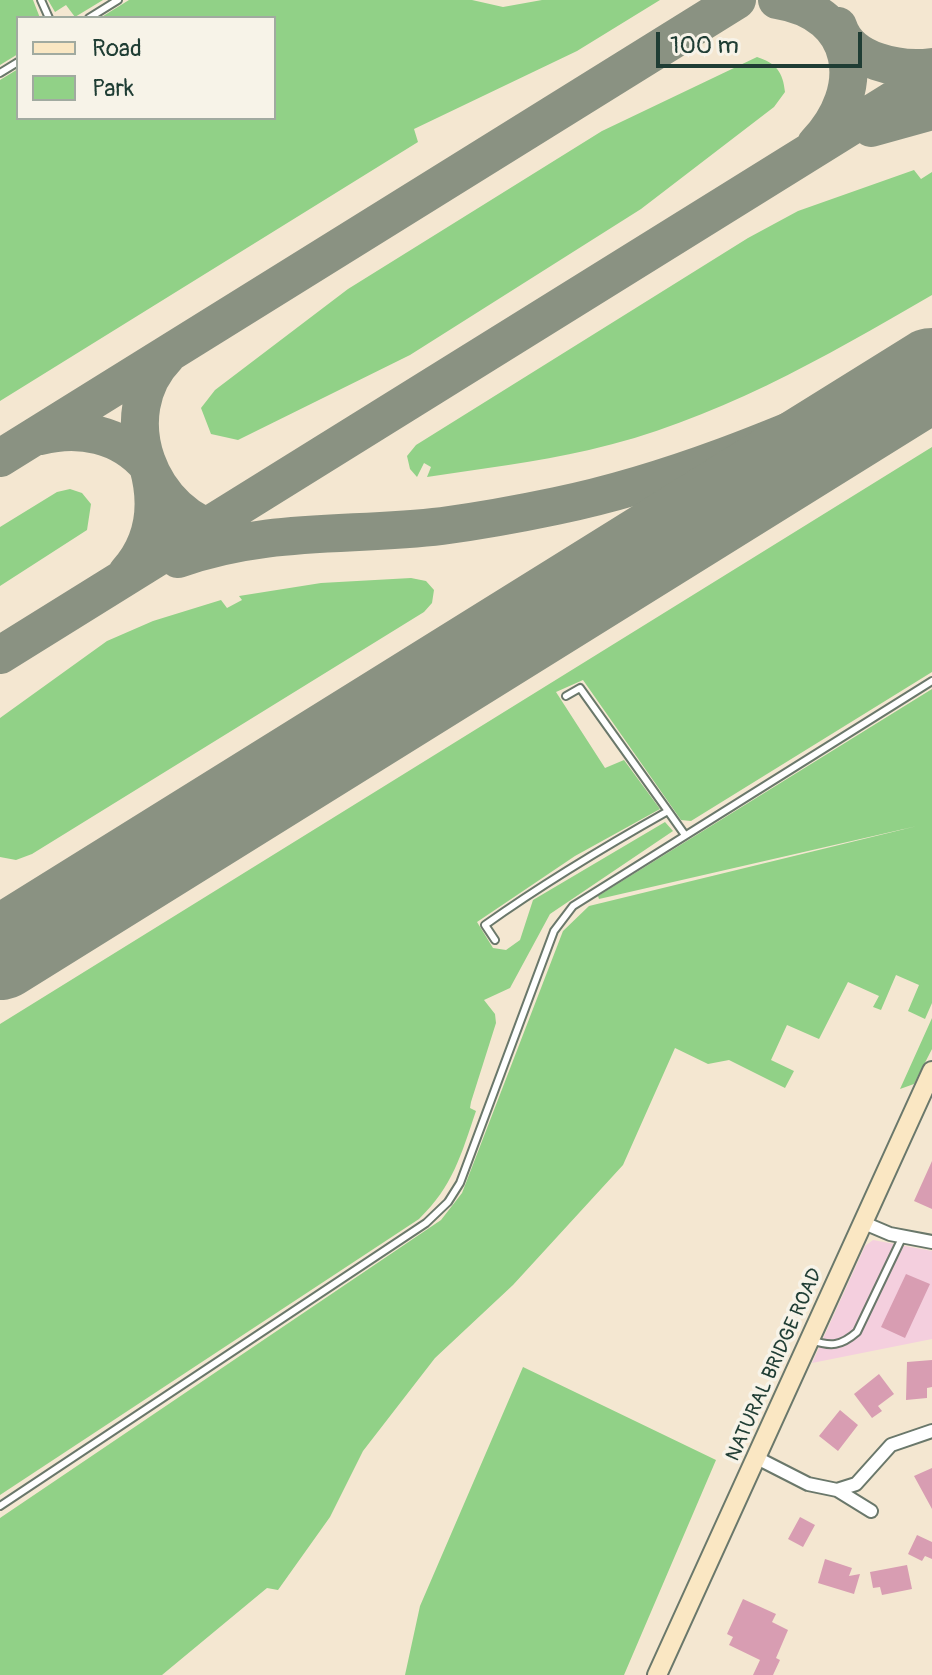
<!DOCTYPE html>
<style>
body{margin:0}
#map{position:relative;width:932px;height:1675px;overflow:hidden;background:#f4e7d1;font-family:Pangolin,sans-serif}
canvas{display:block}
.legend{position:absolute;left:16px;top:16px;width:260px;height:104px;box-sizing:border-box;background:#f7f3e8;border:2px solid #a1aaa0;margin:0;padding:10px 14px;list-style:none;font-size:24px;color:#1f3d34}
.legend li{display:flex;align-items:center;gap:16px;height:40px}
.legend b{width:40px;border:2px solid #a1aaa0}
.scale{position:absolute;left:656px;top:32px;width:206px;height:36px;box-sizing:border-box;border:4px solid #1f3d34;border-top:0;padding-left:10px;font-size:24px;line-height:28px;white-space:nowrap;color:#1f3d34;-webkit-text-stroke:6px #f7f3e8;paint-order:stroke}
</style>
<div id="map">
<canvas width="932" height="1675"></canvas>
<ul class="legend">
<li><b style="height:10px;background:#fae7c3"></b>Road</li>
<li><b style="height:22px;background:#91d187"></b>Park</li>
</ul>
<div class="scale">100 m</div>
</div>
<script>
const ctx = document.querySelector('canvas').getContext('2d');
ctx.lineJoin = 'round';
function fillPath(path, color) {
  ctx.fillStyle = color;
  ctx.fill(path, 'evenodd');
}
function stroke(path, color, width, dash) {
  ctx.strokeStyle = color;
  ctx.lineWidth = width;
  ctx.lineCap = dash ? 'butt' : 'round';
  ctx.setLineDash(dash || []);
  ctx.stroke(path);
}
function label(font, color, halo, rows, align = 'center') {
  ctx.font = font + ' Pangolin,sans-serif';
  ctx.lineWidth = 7;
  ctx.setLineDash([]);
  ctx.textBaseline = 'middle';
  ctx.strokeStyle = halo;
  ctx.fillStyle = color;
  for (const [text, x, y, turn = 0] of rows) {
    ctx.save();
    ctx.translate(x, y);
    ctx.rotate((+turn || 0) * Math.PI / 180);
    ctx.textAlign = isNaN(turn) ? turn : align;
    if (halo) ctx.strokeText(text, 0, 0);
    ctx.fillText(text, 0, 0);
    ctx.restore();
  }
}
const built = new Path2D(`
 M873 1240 932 1251V1339L812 1363 865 1246Z`);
const green = new Path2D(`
 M0 0H33L40 18H18V54L0 65Z
 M48 0H103L75 17 66 5 55 12Z
 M129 0H472L503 7 542 0H660L577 51 414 129 418 142 0 401V80L18 69V118H274V18H100Z
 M757 57C776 63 783 72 785 92L774 107 641 209 410 355 238 440 211 434 201 408 215 390 348 289 602 131Z
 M914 170 921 179 932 172V295C824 358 712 422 589 450 536 462 481 469 427 477L431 467 424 463 417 477 410 469 407 456 416 445 748 238 798 211Z
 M932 447V672L691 821 681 820 583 680 556 692 605 768 624 760 660 809 575 856 477 922 493 948 506 950 520 940 533 900 665 822 673 831 550 914 510 988 484 1000 495 1014 496 1023 471 1102 470 1108 476 1111C461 1155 453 1186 419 1219L0 1495V1024Z
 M70 489 82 493 91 504 87 530 0 586V527L57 492Z
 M411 578 426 581 434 590 432 603 424 612 32 854 16 860 0 857V718L107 641 153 621 221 600 227 608 242 600 239 596 321 583Z
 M932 689V1003L925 1019 908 1011 919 985 896 975 881 1010 873 1007 879 996 848 982 819 1039 787 1025 771 1060 794 1071 785 1088 729 1060 708 1064 675 1048 623 1165 513 1285 435 1358 363 1451 330 1517 278 1590 267 1588 162 1675H0V1518L441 1220 462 1193 563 931 589 906 917 826 599 899 598 896Z
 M932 1018V1049L914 1084 900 1089Z
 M523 1367 716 1460 624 1675H405L420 1606Z`);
const taxiway = new Path2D(`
 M777 0C859 13 868 90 816 144
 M838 26C849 62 900 71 932 67
 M871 128 932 111
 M167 356C110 414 149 518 227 533
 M40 436C79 426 121 434 148 466 159 505 155 542 127 573
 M0 458 737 0
 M178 559C269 527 350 537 442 526 479 521 518 514 556 506 687 479 809 423 932 371
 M0 655 932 76
 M0 928 33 925 63 914`);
const runway = new Path2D(`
 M0 954 932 374`);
const building = new Path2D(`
 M932 1161V1209L914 1201Z
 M906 1274 930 1284 905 1338 881 1327Z
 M932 1360V1387L927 1388V1398L906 1400 907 1362Z
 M879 1374 894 1394 878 1406 882 1411 872 1418 854 1394Z
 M840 1410 858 1425 838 1451 819 1436Z
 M932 1468V1509L914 1476Z
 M800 1517 815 1525 803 1547 788 1539Z
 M917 1535 932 1542V1559L925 1556 922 1561 908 1554Z
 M825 1559 852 1568 849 1576 860 1574 854 1594 818 1583Z
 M907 1565 912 1589 882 1595 880 1587 873 1588 870 1572Z
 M743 1599 776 1614 772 1622 788 1630 776 1658 780 1660 773 1675H753L760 1660 729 1645 733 1637 727 1634Z`);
const lane = new Path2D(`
 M41 0 49 18
 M89 18 118 0
 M0 73 18 62
 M566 696 580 688 668 811
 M495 940 485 925C544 883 604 847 668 811L685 835
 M811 1340C831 1347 841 1346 857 1332L902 1238
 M0 1506 426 1223 448 1202 460 1183 554 931 573 906 932 681`);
const street = new Path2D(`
 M864 1223 890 1234 932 1242
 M757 1458 808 1484 837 1490 856 1484 891 1445 932 1431
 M837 1490 871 1511`);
const secondary = new Path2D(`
 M657 1675 932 1071`);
const streetNames = [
 ["NATURAL BRIDGE ROAD",775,1365,-66]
];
fillPath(built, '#f4cfde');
fillPath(green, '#91d187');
stroke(taxiway, '#8a9282', 38);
stroke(runway, '#8a9282', 92);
fillPath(building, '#d89db2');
stroke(lane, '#6a786b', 10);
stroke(street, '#6a786b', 16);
stroke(secondary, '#6a786b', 22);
stroke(lane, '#fff', 6);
stroke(street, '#fff', 12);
stroke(secondary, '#fae7c3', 18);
label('20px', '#1f3d34', '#f7f3e8', streetNames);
</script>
